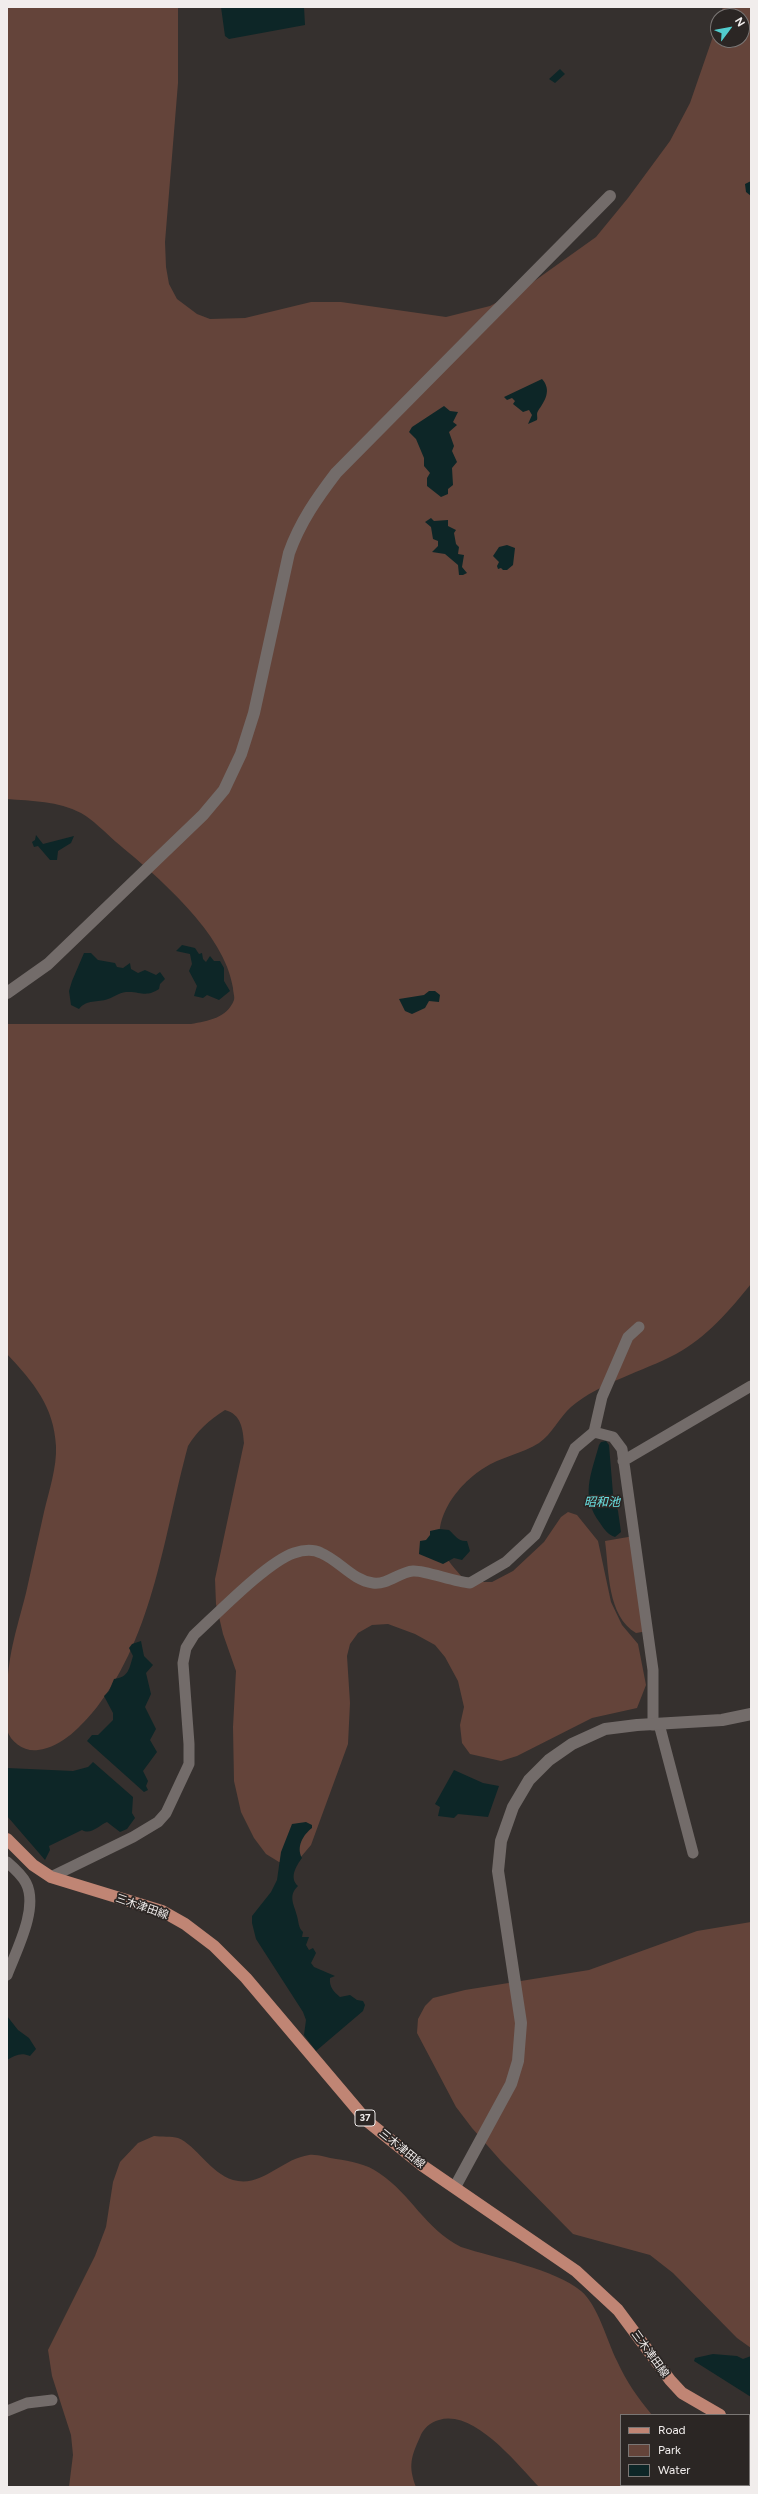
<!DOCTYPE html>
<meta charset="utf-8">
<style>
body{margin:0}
#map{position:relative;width:758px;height:2494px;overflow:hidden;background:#35302e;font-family:Figtree,sans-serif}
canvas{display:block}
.frame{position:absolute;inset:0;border:8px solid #f1edec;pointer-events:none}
.legend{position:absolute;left:620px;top:2414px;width:130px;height:72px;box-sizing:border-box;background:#2b2624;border:1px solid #7a7674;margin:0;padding:5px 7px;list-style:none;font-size:12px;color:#f1edec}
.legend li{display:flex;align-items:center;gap:8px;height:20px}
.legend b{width:20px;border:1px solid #7a7674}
.north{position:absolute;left:710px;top:8px;width:40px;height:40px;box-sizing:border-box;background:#2b2624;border:1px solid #7a7674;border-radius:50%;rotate:58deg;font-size:11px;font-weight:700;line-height:16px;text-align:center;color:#f1edec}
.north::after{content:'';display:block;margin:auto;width:14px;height:18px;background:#52cdce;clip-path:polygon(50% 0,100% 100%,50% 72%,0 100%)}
</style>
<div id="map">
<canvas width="758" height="2494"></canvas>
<div class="frame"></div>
<ul class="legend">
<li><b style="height:5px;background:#c08574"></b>Road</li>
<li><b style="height:11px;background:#64443a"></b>Park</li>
<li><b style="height:11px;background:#0d2627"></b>Water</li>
</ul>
<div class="north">N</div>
</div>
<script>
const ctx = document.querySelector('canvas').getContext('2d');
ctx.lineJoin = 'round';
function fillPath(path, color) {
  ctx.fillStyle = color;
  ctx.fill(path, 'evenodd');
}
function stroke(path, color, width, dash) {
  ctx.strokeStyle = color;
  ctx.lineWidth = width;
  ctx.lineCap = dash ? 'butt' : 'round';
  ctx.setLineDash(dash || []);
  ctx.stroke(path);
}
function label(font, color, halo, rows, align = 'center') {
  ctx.font = font + ' Figtree,"Noto Sans JP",sans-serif';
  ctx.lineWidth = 3.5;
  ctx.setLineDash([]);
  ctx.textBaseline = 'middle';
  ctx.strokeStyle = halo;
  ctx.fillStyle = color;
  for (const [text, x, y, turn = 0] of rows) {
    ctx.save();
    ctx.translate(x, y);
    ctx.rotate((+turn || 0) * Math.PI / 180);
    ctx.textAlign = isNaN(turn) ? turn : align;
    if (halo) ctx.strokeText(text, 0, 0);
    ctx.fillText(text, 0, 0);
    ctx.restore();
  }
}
const green = new Path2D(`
 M7 7H178V83L165 242 166 267 169 284 177 299 197 314 210 319 245 318 311 302H341L446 317 490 306 526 287 596 237 628 198 670 141 690 103 718 22V40H742V16H720L723 7H751V1284C729 1311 707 1337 676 1354 642 1372 601 1382 571 1407 559 1418 552 1434 539 1443 522 1454 500 1457 484 1468 458 1484 428 1522 444 1554 450 1564 459 1573 466 1582H492L513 1571 544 1542 561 1517 568 1512 577 1515 598 1541 611 1602 622 1625 638 1644 646 1685 637 1708 592 1718 517 1756 501 1761 470 1754 462 1743 460 1725 464 1707 458 1681 445 1657 435 1645 415 1634 388 1624 372 1625 358 1633 350 1644 347 1656 350 1703 348 1744 311 1845 300 1858 288 1863 279 1862 266 1854 254 1838 241 1812 234 1781 233 1727 236 1671 223 1634 216 1604 215 1579 244 1443C243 1429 241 1414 225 1410 208 1421 198 1430 188 1446 164 1534 154 1634 97 1707 82 1725 63 1747 38 1750 25 1752 11 1743 7 1730 4 1721 7 1708 7 1698 7 1657 16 1632 26 1593 32 1566 38 1539 44 1512 49 1491 57 1467 56 1446 54 1406 33 1382 7 1354V1024H191C208 1021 227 1018 234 1000 235 997 233 992 233 988 225 933 157 876 116 842 105 832 93 820 81 813 58 801 32 801 7 799Z
 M634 1536 648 1631 636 1633C607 1616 609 1570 605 1541Z
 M751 1922V2348L737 2338 673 2273 650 2255 573 2234 501 2161 472 2128 456 2107 417 2033 418 2019 425 2006 433 1998 465 1990 589 1970 697 1931Z
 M154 2136C161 2137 172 2136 178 2138 196 2145 210 2173 233 2180 262 2188 281 2159 309 2155 317 2154 328 2158 336 2159 350 2161 367 2164 379 2173 412 2195 424 2228 461 2247 495 2258 555 2269 581 2291 598 2305 607 2341 617 2361 626 2381 638 2398 652 2415H621V2485H747L750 2487H539C517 2464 474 2409 439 2420 430 2422 423 2429 420 2437 411 2457 408 2466 416 2487H69L73 2455 71 2435 52 2376 48 2350 95 2256 106 2227 113 2182 120 2162 138 2143Z`);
const water = new Path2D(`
 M221 7H304L305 25 229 39 225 36Z
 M560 69 565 74 555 83 549 79Z
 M751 181V196L746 192 745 184Z
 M542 379C552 390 545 401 538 411 536 414 538 417 537 420L528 424 532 415 529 410 523 412 513 404 515 401 512 398 507 400 504 397Z
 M444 406 450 411 458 412 453 422 457 425 449 432 454 446 452 451 457 462 452 468 453 485 448 489V494L441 497 427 486V478L430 473 424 466V458L416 439 409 432 412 427Z
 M431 518 434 521 448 520V526L456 530 454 533 456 544 459 547 458 554 464 555 462 567 467 573 463 575H459L458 565 445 554 432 552 438 546V541L433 539 431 527 425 522Z
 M507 545 515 548 513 565 507 570H503L501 568 498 569 497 566 499 562 493 556 499 547Z
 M36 835 43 844 74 836 71 843 58 851 57 860H50L38 846 34 847 32 842 35 840Z
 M182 945 195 948 199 954 202 953 203 959 206 962 210 956 214 961H220L224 968V981L230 991 219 1000 207 995 203 998 194 996 197 986 189 971 192 964 190 954 176 951Z
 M84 953H91L98 960 115 963 117 967 123 968 130 963 131 969 138 973 145 970 156 975 160 972 165 979 160 984 159 989C145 998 141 991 126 992 118 993 114 997 108 999 97 1003 87 999 79 1009L71 1005 69 991 72 981Z
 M429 991H435L440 995 439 1002 429 1001 425 1008 412 1014 405 1011 399 999 424 995Z
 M606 1441 609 1445 613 1494 618 1511 621 1532 615 1537C608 1535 604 1529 600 1523 580 1496 591 1475 599 1445L601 1442Z
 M439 1529 449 1530C455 1535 458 1542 467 1541L470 1551 462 1560 454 1558 443 1564 419 1554 420 1541 426 1540 430 1535V1531Z
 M141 1641 144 1656 153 1665 146 1673 151 1694 145 1707 156 1729 150 1740 157 1752 143 1771 148 1781 146 1786 148 1790 144 1792 87 1741 92 1735H98L113 1720V1713L104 1696 109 1691 114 1679C129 1677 129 1669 133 1656L129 1648 132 1644Z
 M93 1762 133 1797 132 1813 135 1818 127 1829 120 1832 107 1822C98 1826 91 1835 82 1830L49 1846 50 1850 45 1860 7 1816V1768L73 1771 88 1767Z
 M454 1770 483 1783 499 1786 488 1817 458 1814 454 1818 438 1816 440 1807 435 1804Z
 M306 1822 312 1825V1828C303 1835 296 1847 302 1858 296 1866 289 1878 298 1886 287 1896 295 1906 297 1916 299 1923 298 1927 303 1932L302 1937H309L306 1945 309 1950 313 1948 316 1953 311 1963 314 1967 335 1976 330 1978C329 1987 334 1992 340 1997L350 1995 357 2000 363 2001 365 2005 363 2011 316 2051 304 2035 306 2020 303 2012 256 1939 252 1923V1916L271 1892 277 1880 281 1852 292 1824Z
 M7 2016 18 2030 29 2038 36 2049 30 2056C21 2052 15 2055 7 2060Z
 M713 2354 737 2356 743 2359 751 2356V2397L694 2361 695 2358Z`);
const street = new Path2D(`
 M594 1432 613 1437 622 1449 653 1670V1725
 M623 1461 751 1386
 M659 1724 693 1853
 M7 1862C14 1868 22 1875 26 1883 39 1908 16 1951 7 1975
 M51 1877 133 1837 158 1822 166 1813 189 1764V1744L183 1663 186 1648 194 1635C217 1614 267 1562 294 1553 303 1550 313 1549 321 1553 340 1561 352 1580 373 1583 388 1585 399 1572 413 1571 425 1570 454 1582 470 1583L506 1562 535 1535 575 1448 594 1432 602 1397 628 1337 639 1327
 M7 2411 27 2403 52 2400`);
const secondary = new Path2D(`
 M7 993 48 964 203 815 224 790 241 754 254 713 289 553C300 522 317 498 336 473L610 196
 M455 2187 511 2084 518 2061 521 2023 498 1871 501 1841 513 1807 529 1780 549 1760 572 1744 605 1729 637 1725 722 1720 751 1714`);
const primary = new Path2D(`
 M7 1839 33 1865 51 1877 162 1911 185 1924 214 1946 246 1978 367 2121 423 2166 576 2271 618 2310 670 2380 682 2393 720 2415
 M749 2424H751`);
const shields = [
 [365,2118,20]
];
const shieldNames = [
 ["37",365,2118]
];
const streetNames = [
 ["三木津田線",142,1907,19],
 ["三木津田線",402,2149,39],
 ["三木津田線",650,2354,54]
];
const waterNames = [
 ["昭和池",602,1502]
];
fillPath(green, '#64443a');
fillPath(water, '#0d2627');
stroke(street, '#736c6a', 11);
stroke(secondary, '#736c6a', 12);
stroke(primary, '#c08574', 12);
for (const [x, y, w] of shields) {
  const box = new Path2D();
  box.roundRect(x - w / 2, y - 8, w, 16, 3);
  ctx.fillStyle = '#2b2624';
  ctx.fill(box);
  stroke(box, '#f1edec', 1);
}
label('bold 10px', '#f1edec', null, shieldNames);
label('11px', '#f1edec', '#2b2624', streetNames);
label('italic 12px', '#6ae2e3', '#2b2624', waterNames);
</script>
